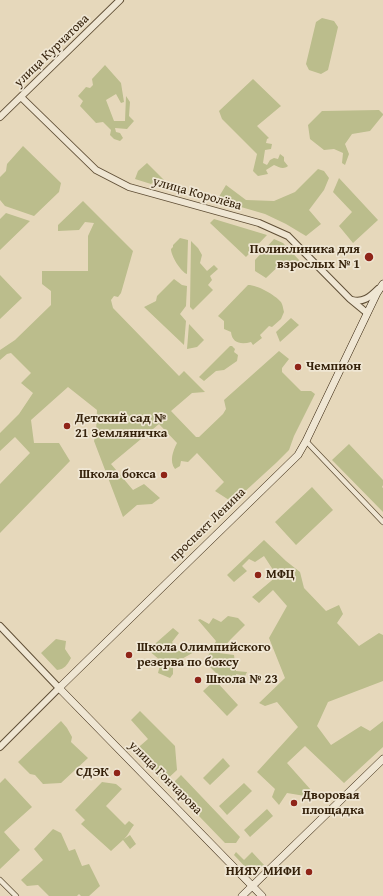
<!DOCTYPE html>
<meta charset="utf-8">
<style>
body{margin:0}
canvas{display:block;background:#e6d8bb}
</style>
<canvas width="383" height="896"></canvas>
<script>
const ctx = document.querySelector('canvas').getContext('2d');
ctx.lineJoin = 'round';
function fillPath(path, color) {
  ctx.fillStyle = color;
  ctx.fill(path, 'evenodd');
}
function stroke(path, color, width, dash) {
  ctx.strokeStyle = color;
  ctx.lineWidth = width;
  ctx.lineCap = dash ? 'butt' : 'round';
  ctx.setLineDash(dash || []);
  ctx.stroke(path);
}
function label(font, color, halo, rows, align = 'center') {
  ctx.font = font + ' "Gentium Book Plus",serif';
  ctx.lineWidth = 3.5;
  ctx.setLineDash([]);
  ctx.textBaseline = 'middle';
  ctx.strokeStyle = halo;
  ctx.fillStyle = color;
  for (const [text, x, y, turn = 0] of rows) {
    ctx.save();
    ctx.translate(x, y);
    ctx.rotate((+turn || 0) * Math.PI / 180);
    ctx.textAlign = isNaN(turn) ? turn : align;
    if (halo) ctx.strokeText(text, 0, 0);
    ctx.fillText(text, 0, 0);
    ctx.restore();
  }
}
const green = new Path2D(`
 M322 18 334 21 338 27 328 70 321 74 309 70 306 64 316 22Z
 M105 65 121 83 124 102 121 103 116 94 106 100 114 121H125L126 96 130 102 129 116 134 121 127 129 115 128 116 132 120 133 123 138 120 141 114 139 110 135 111 130 103 122 96 123 80 106 83 101 78 96 86 87 90 88 93 85 92 79Z
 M253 79 281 106 257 126 269 138 267 139 266 143 272 144 271 149 265 150 263 163 267 165 270 160 274 158 278 159 280 154 284 157V161L288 166C283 170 279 167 274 165L266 170 268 174 258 176 253 171 257 154 222 119 219 111Z
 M379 110 383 114V115L370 131 352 134 345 144 349 154 345 165 342 163 343 153 334 149 324 150 310 139 308 125 322 111Z
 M23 146 61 183 59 192 34 216 5 206 0 200V177L6 171 7 164Z
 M147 163 170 186 167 189 158 178 151 184 135 179 138 171Z
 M318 169 324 171 329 178 324 190 309 210 321 224 306 236 286 224 265 214 217 200 226 185 246 200 274 201 295 192Z
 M339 178 378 220 353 243 339 226 352 212 333 192Z
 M83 201 133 251 121 293 118 297 114 296 111 300 113 308 179 376 184 371 205 392 192 393 171 411 196 437H199L223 414 226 409 224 400 279 351 289 359 282 368V372L301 391H311L315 394 294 436 289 450 276 463 241 495 233 500H229L215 491 224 482 197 453 188 462 181 461 180 466 175 469C169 461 173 451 177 443L159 424 111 464 133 490 144 484 160 498 152 504 137 505 123 517 94 441 96 433 97 410 68 387 31 420 34 443H59L70 461 0 533V484L30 453 15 437 0 451V433L19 414 33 393 21 383 31 373 11 353 7 354 0 360V350L15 340 51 305V291L42 284V271H88V236L94 223 85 222 79 230 58 231V225Z
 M6 213 30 221 0 250V219Z
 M214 219 267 235 246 257 210 223Z
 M180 238 188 240 187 274C181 272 171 256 171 249L173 247V245Z
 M274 239 283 243 300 261 292 268 284 261 266 278 255 271V260Z
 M191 241 198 248 202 255 200 263 207 271 214 265 218 269 210 276 212 280 208 285 213 290 193 310 190 307Z
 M0 275 22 298 0 319Z
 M174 279 182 285 187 286 186 306 180 314 186 321 184 345 144 307 156 301 157 296Z
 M248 285C258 285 275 295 281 302 283 305 283 309 284 312L281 319 272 327 269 326 260 335 262 338 253 345 251 342C241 345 232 343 231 332L224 329V321L218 316Z
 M291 318 299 325 280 342 276 332Z
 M189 324 204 340 197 347 187 349Z
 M230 346H232L235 349 234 352 238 355 237 361 224 370 216 371 204 381 199 377Z
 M349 444 383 480V485L382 487 383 488V512L332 460Z
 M312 487 333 510 296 545 275 522Z
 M264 540 286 561 300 572 304 588 326 611 339 605 343 614 337 623 359 646 379 633 383 635V681L328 702 317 726 331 745 361 726 370 731 383 721V747L344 783 305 746 287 763 311 790 305 796 287 793 279 805 272 797 275 789 257 772 298 727 277 702 265 706 259 703 285 678 269 638 287 606 273 590 259 603 252 597 277 576 264 556 255 562 249 559 242 566 247 571 234 582 227 575Z
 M228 616 238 618 245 625 230 640 219 653 234 655 236 671 247 672 245 676 236 674 237 681 223 680 205 662 216 641 198 620 200 619 209 624 213 618 221 622Z
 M173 628 179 633 172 642 179 651 190 647 194 652 173 664V674L170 678 158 673 161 661 148 650Z
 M56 639 66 641 65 649 71 658C67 665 65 669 57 670L41 653Z
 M215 680 238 705 227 716 203 691Z
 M140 711 175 746 177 770 164 782 133 752 148 739 131 720Z
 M61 721 67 728 72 737 71 742 88 758 61 783 43 784 35 775 30 774 18 762Z
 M223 758 230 766 210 785 203 778Z
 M181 775 240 837 236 843H225L170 786Z
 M5 778 32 807 4 832 20 850 0 869V783Z
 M102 782 116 784 122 789 106 806 125 825 129 821 134 825C130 830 129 834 124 839L130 835 136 844 130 849 123 840 111 851 81 824 85 820 75 810Z
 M244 783 252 791 227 815 219 806Z
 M267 809 273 816 250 837 244 830Z
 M53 829 61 833 69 851 75 849 82 866 89 864 100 886 89 896H81L79 894 77 896H49L38 885 27 886 21 880 43 860 34 849Z
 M236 852 244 860 252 852 264 865 256 873 250 872 234 855Z`);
const minor = new Path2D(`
 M306 441 383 522
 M0 880 16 896`);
const tertiary = new Path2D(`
 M21 97 96 170 129 187 259 223 288 236 350 299 367 313
 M0 117 120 0
 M352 300C363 303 370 297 378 289
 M0 626 59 688 0 747`);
const secondary = new Path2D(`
 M242 896 383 759
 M262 896 59 688 298 455 306 441 377 293 383 284`);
const markers = [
 [369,257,5,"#8f2418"],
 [298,367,4,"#8f2418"],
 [67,426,4,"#8f2418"],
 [164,475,4,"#8f2418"],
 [258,575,4,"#8f2418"],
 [129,655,4,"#8f2418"],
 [198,680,4,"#8f2418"],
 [117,773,4,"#8f2418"],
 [294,803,4,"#8f2418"],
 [309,872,4,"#8f2418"]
];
const streetNames = [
 ["улица Курчатова",52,51,-44],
 ["улица Королёва",197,194,16],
 ["проспект Ленина",208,525,-44],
 ["улица Гончарова",165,778,45]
];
const poiNames = [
 ["Поликлиника для",360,250,"right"],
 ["взрослых № 1",360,265,"right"],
 ["Чемпион",306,367],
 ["Детский сад №",75,419],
 ["21 Земляничка",75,434],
 ["Школа бокса",156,475,"right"],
 ["МФЦ",266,575],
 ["Школа Олимпийского",137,648],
 ["резерва по боксу",137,663],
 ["Школа № 23",206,680],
 ["СДЭК",109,773,"right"],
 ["Дворовая",302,796],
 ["площадка",302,811],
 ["НИЯУ МИФИ",301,872,"right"]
];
fillPath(green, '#bbbd8c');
stroke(minor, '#615037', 6);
stroke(tertiary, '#615037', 8);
stroke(secondary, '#35220b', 8);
stroke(minor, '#efe6d3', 4.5);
stroke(tertiary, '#efe6d3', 6);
stroke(secondary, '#efe6d3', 7);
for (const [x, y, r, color] of markers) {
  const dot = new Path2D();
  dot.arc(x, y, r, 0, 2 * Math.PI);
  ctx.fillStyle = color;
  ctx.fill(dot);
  stroke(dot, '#efe6d3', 1.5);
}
label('13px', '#35220b', '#efe6d3', streetNames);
label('bold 13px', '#35220b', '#efe6d3', poiNames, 'left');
</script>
